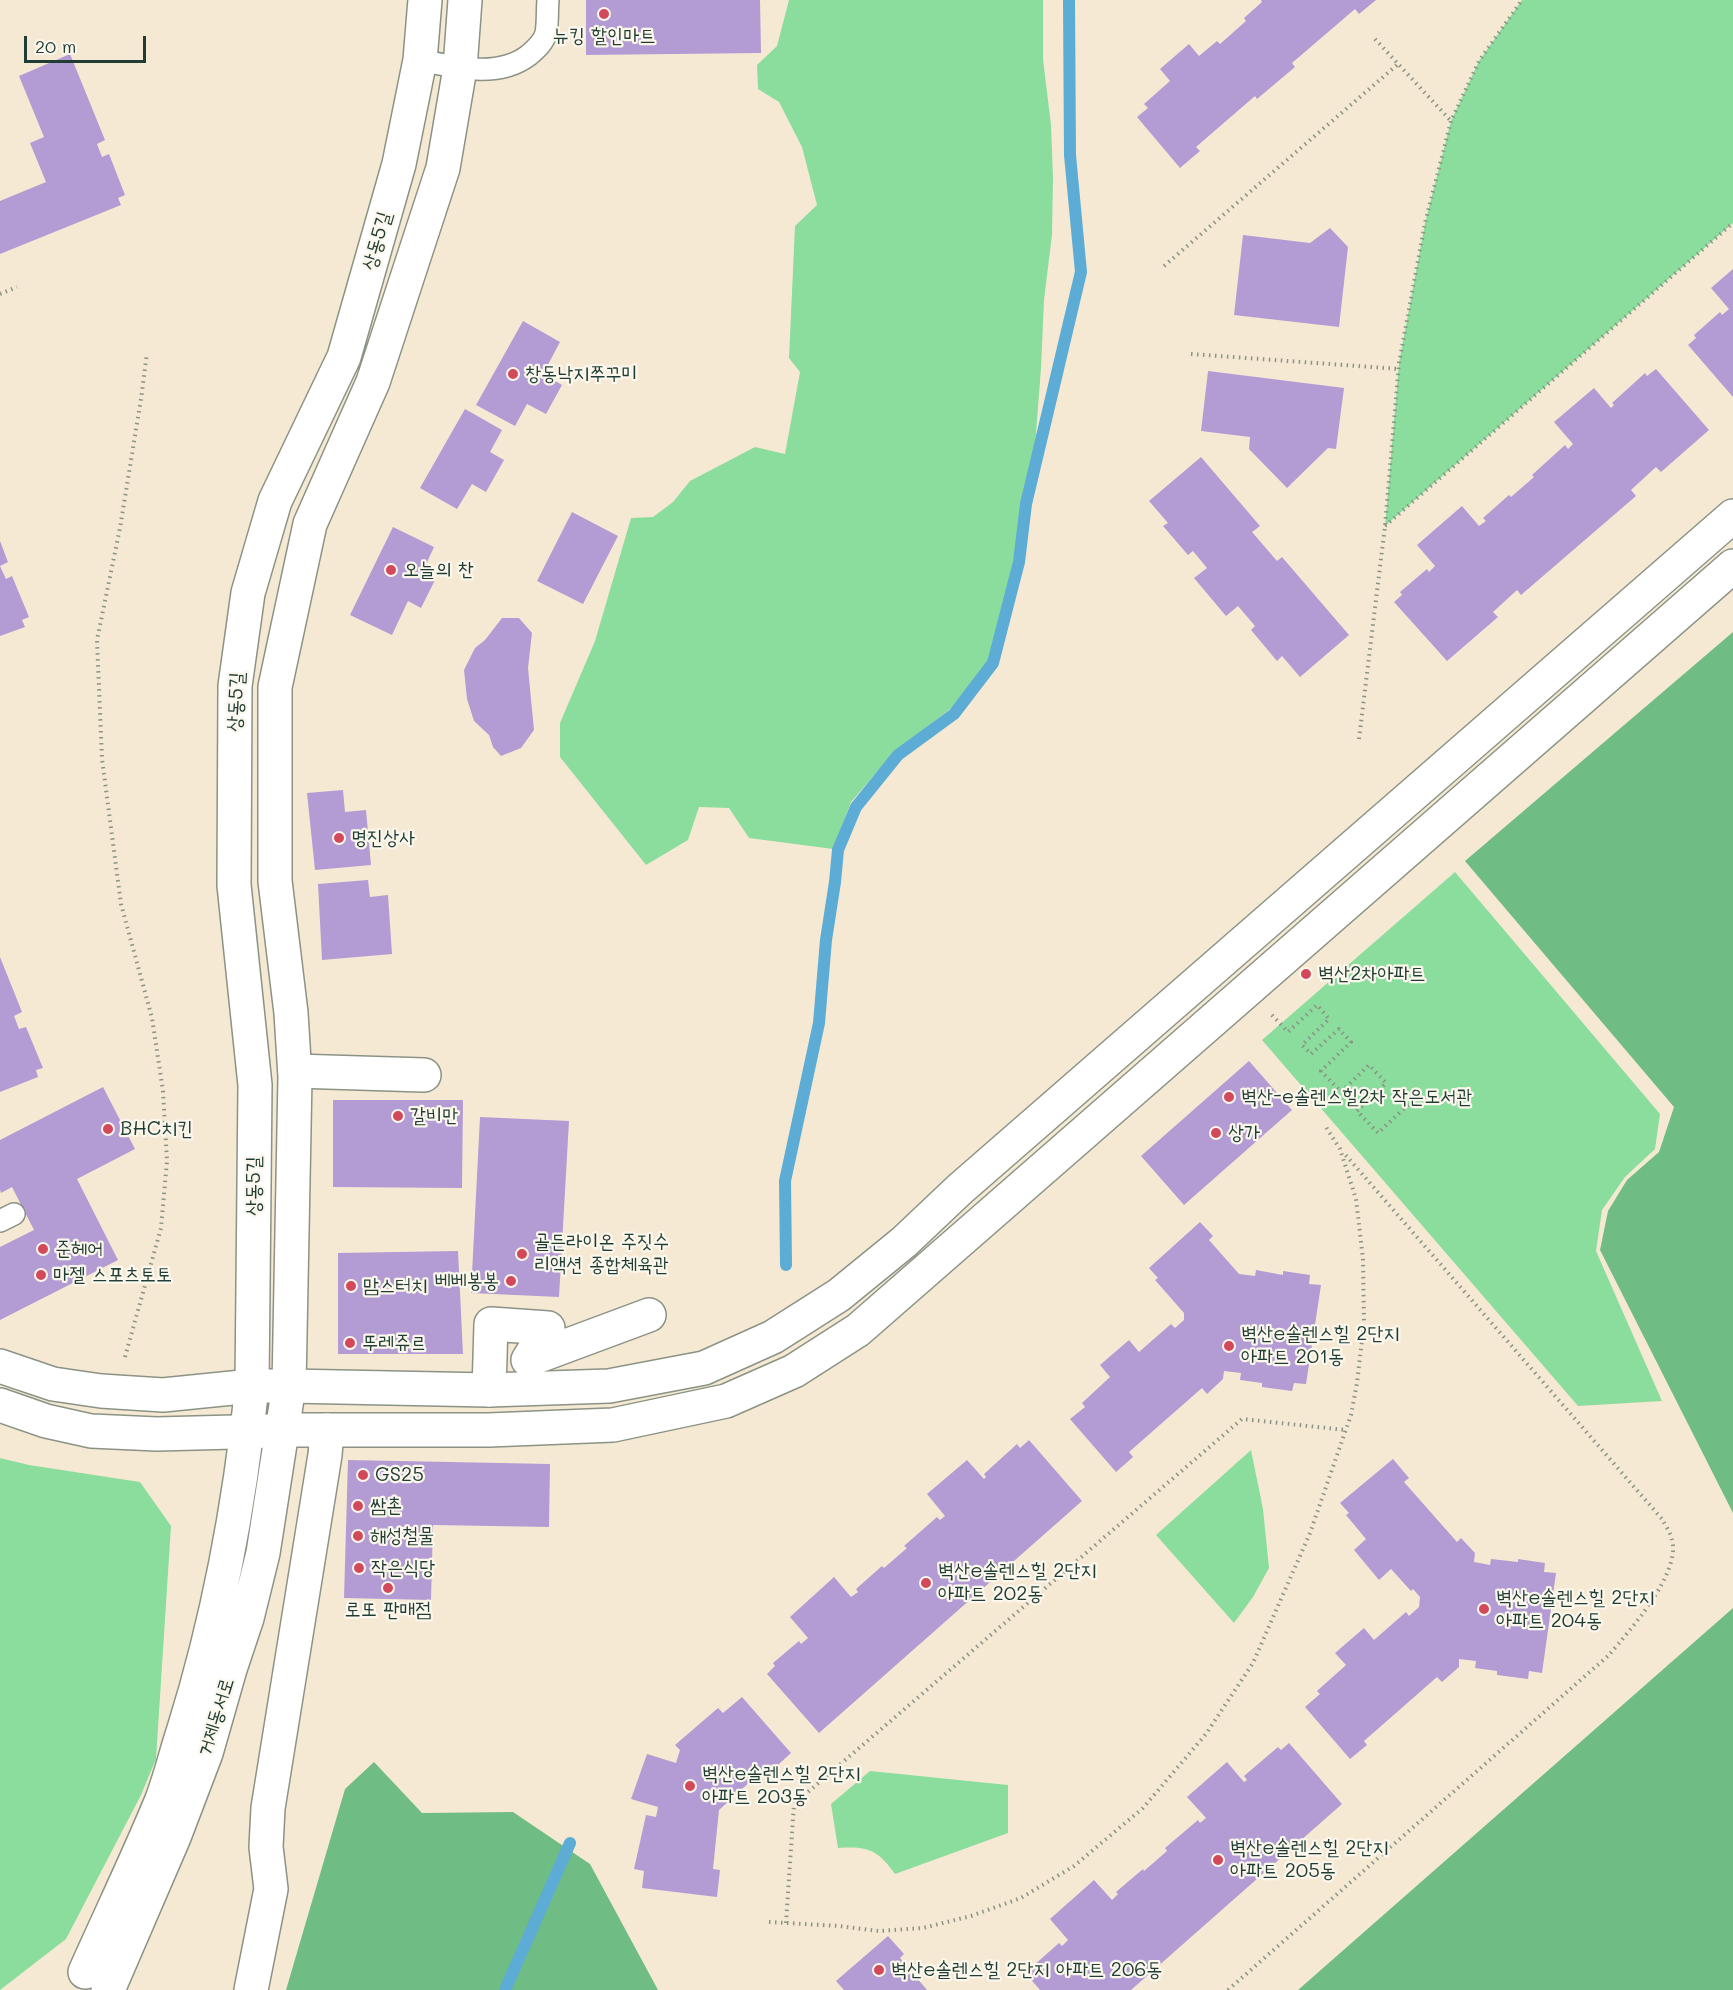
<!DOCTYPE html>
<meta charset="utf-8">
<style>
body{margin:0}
#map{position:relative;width:1733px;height:1990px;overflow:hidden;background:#f6e9d4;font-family:Mali,sans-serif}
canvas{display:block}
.scale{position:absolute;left:24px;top:36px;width:122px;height:27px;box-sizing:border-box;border:3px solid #1f3d34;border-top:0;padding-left:8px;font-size:18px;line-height:21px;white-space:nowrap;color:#1f3d34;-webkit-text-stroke:4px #fbf7ec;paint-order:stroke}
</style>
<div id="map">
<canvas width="1733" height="1990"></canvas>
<div class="scale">20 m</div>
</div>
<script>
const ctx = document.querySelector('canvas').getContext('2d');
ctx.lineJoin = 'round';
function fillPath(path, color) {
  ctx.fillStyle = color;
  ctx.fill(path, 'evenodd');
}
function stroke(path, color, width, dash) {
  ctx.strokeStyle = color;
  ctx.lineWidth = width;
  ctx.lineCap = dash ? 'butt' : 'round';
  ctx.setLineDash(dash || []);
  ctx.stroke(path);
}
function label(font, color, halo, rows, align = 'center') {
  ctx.font = font + ' Mali,"Poor Story",sans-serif';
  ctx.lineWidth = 4.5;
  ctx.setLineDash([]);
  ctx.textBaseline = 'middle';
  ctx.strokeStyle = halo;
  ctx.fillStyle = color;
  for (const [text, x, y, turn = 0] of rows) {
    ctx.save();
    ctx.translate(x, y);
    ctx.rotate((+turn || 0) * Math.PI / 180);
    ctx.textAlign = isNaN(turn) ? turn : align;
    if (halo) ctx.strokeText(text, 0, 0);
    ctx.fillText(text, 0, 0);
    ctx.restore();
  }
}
const green = new Path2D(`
 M789 0H1043V59L1051 125 1053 177 1052 235 1044 300 1041 368 1035 447 1021 502 1013 565 1004 605 989 661 950 709 893 753 851 802 833 849 749 838 729 808 699 807 688 840 646 865 560 757V723L595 641 631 518 653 517 673 502 690 481 755 447 785 454 800 372 789 358 795 226 817 205 802 147 779 102 758 89 757 65 777 46Z
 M1522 0H1733V223L1385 526 1399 363 1425 223 1451 121 1479 61Z
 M1455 872 1660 1114 1655 1149 1625 1177 1602 1210 1596 1251 1662 1401 1578 1406 1262 1040Z
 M1251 1450 1263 1509 1269 1568 1253 1597 1234 1623 1156 1535Z
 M0 1458 29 1465 140 1482 171 1526 156 1759 141 1795 66 1939 0 1990Z
 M870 1771 1008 1785V1833L895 1874C878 1850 868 1846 838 1848L831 1804Z`);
const forest = new Path2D(`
 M1733 632V1513L1600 1250 1608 1211 1627 1180 1659 1152 1674 1107 1465 861Z
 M1733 1608V1990H1298Z
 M374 1762 422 1813 513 1812 590 1864 658 1990H286L345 1789Z`);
const stream = new Path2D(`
 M786 1265 785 1181 819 1023 826 940 835 882 838 850 856 807 898 755 954 714 993 663 1019 562 1026 504 1081 272 1070 155 1069 0
 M505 1990 570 1843`);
const building = new Path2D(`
 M586 0H760L761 53 586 55Z
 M1261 0H1376L1359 14 1355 9 1292 63 1295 67 1257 99 1255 96 1196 147 1200 151 1180 168 1137 117 1148 108 1144 104 1170 81 1160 69 1189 44 1199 56 1217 41 1220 44 1246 21 1244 18 1262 2Z
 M70 54 105 140 97 144 102 157 109 154 125 195 118 198 121 205 0 254V201L46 182 30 143 44 137 19 76Z
 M1330 228 1348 247 1339 327 1234 315 1243 235 1310 243Z
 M1733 269V397L1688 345 1696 338 1694 335 1720 312 1722 315 1729 309 1711 288Z
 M523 321 560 342 543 374 562 385 546 414 527 404 515 426 476 405Z
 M1656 369 1709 430 1661 472 1656 467 1631 490 1636 496 1521 595 1517 590 1493 612 1498 617 1447 661 1394 602 1402 595 1400 592 1427 569 1429 572 1435 566 1417 545 1462 506 1479 526 1486 521 1483 518 1509 495 1511 497 1534 477 1532 475 1565 445 1568 449 1573 444 1554 422 1594 388 1611 408 1614 405 1612 403 1645 373 1647 376Z
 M1208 371 1344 388 1336 449 1328 448 1287 488 1249 449 1250 437 1201 431Z
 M465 409 502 430 490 452 504 460 486 492 472 484 457 509 420 488Z
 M1201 457 1260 526 1252 532 1277 561 1282 557 1349 635 1300 677 1282 656 1277 661 1251 630 1255 626 1238 606 1226 616 1194 578 1207 568 1193 551 1188 555 1163 526 1168 523 1149 501Z
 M572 512 618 536 583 604 537 581Z
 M393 527 434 547 422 573 435 580 421 608 408 601 392 635 350 615Z
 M0 541 8 562 0 566 6 579 12 576 29 617 22 620 25 627 0 636Z
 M502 618H519L532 633 528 668 534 730 521 748 501 756 493 747 489 735 474 721 467 699 464 670 475 648 485 640Z
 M343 790 345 812 366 810 371 865 315 870 307 793Z
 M368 880 370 897 388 895 392 954 322 960 318 884Z
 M0 957 22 1012 14 1016 19 1029 26 1027 43 1068 36 1070 38 1077 0 1092Z
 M1249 1061 1292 1110 1184 1205 1141 1156Z
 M103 1087 135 1149 77 1179 118 1260 0 1320V1247L34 1230 12 1187 1 1193 0 1190V1140Z
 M333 1100H463L462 1188 333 1187Z
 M480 1117 569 1121 559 1297 471 1293Z
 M1200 1222 1213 1236 1209 1240 1239 1274 1255 1276 1256 1270 1283 1275V1271L1310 1275 1309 1284 1321 1285 1306 1384 1294 1383 1292 1391 1262 1387V1383L1240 1380 1241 1373 1224 1371 1223 1379 1207 1394 1202 1388 1129 1452 1133 1457 1116 1472 1070 1419 1085 1407 1082 1403 1110 1377 1100 1365 1129 1340 1139 1352 1171 1324 1175 1328 1184 1320V1313L1155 1280 1158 1278 1149 1268Z
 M458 1251 463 1354H338V1253Z
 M1029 1440 1082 1501 819 1733 767 1674 775 1666 773 1663 799 1641 801 1644 808 1638 790 1617 834 1577 851 1597 858 1592 856 1589 882 1566 884 1568 907 1548 904 1546 937 1517 940 1520 945 1516 927 1494 967 1460 984 1479 986 1477 984 1474 1017 1444 1020 1448Z
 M1393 1459 1409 1478 1404 1482 1457 1542 1461 1538 1475 1553 1474 1562 1490 1565 1491 1559 1518 1562V1559L1545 1563 1544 1572 1556 1573 1542 1673 1529 1671 1528 1679 1497 1675V1671L1475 1668 1476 1661 1459 1659V1667L1442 1682 1437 1677 1364 1741 1367 1745 1350 1759 1305 1707 1320 1694 1317 1691 1346 1665 1335 1653 1364 1628 1374 1640 1406 1612 1409 1616 1419 1607 1420 1597 1413 1589 1411 1591 1391 1569 1379 1580 1354 1550 1366 1539 1346 1515 1349 1513 1340 1503Z
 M348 1460 550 1464 549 1527 433 1525 431 1600 344 1598Z
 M742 1697 791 1753 768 1774 764 1769 719 1810 713 1869 720 1870 717 1897 642 1888 644 1871 634 1869 646 1815 656 1817 658 1807 631 1799 647 1754 676 1763 680 1750 675 1745 718 1708 723 1713Z
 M1289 1743 1342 1804 1131 1990H1040L1027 1975 1035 1968 1033 1966 1059 1943 1062 1946 1068 1940 1050 1919 1094 1880 1112 1900 1118 1894 1116 1892 1143 1869 1144 1871 1167 1851 1165 1848 1198 1820 1200 1823 1206 1818 1187 1797 1227 1762 1244 1782 1247 1780 1244 1776 1278 1747 1281 1750Z
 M888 1936 904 1954 900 1958 927 1990H844L836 1981Z`);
const path = new Path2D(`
 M1375 39 1451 121
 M1164 266 1397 65
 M0 294 17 287
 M1191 354 1399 369
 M1385 526 1733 223
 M1359 739 1385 526 1399 363 1425 223 1451 121 1479 61 1522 0
 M1272 1015 1288 1032 1317 1005 1329 1019 1302 1045 1311 1054 1339 1029 1351 1042 1321 1071 1341 1092 1369 1065 1386 1083 1357 1111 1378 1133 1414 1099 1438 1101
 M125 1357 161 1228 167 1161 163 1091 152 1018 121 904 102 759 97 640 120 528 141 399 147 353
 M769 1922 839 1926 879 1931 923 1928 971 1916 1021 1898 1074 1866 1143 1808 1206 1734 1253 1663 1310 1533 1351 1415 1357 1383 1364 1323 1363 1259 1356 1199 1340 1149 1324 1124
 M786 1923 794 1804 1242 1419 1346 1430
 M1228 1990 1609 1655C1629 1631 1681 1574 1672 1540 1671 1533 1665 1525 1662 1519L1343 1152`);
const service = new Path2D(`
 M420 60C455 67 498 79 529 55 536 49 544 42 546 33 548 23 547 10 548 0
 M0 1221 14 1214`);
const minor = new Path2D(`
 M295 1071 424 1075
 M0 1366 53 1384 101 1391 163 1395 252 1386H289
 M489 1390 491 1324 548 1328 528 1360 649 1315
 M0 1405 46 1421 91 1431 157 1434 273 1431
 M251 1990 271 1889 266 1847 268 1808 325 1455 327 1430`);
const tertiary = new Path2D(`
 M289 1386 489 1390 609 1386 704 1368 773 1337 839 1295 904 1242 960 1189 1733 516
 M283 1430H489L613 1425 726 1401 794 1371 858 1330 1733 566`);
const primary = new Path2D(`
 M85 1972C110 1916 137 1860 161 1802 170 1779 176 1753 184 1729 219 1617 240 1502 252 1386L255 1085 234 885 235 686 248 593 275 501 344 357 399 164 420 60 425 0
 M108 1990 174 1837 206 1753 230 1669 247 1618 263 1553 289 1386 295 1077 291 1013 275 881V687L310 524 373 382 443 168 460 68 465 0`);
const markers = [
 [604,14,6,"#d1495b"],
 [513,374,6,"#d1495b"],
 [391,570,6,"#d1495b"],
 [339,838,6,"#d1495b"],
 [1306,974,6,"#d1495b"],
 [1229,1097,6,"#d1495b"],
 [398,1116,6,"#d1495b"],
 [108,1129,6,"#d1495b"],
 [1216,1133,6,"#d1495b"],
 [43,1249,6,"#d1495b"],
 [522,1254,6,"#d1495b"],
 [41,1275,6,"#d1495b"],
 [511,1281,6,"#d1495b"],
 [351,1286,6,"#d1495b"],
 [350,1343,6,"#d1495b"],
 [1229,1346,6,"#d1495b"],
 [363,1475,6,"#d1495b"],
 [358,1506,6,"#d1495b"],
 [358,1536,6,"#d1495b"],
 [359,1568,6,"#d1495b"],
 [926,1583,6,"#d1495b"],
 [388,1588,6,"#d1495b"],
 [1484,1609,6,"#d1495b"],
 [690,1786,6,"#d1495b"],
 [1218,1860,6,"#d1495b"],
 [879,1970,6,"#d1495b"]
];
const poiNames = [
 ["뉴킹 할인마트",604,36,"center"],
 ["창동낙지쭈꾸미",525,374],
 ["오늘의 찬",403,570],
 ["명진상사",351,838],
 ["벽산2차아파트",1318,974],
 ["벽산-e솔렌스힐2차 작은도서관",1241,1097],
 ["갈비만",410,1116],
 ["BHC치킨",120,1129],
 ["상가",1228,1133],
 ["골든라이온 주짓수",534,1242],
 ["리액션 종합체육관",534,1265],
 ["준헤어",55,1249],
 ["마젤 스포츠토토",53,1275],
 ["베베봉봉",499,1281,"right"],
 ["맘스터치",363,1286],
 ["벽산e솔렌스힐 2단지",1241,1334],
 ["아파트 201동",1241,1357],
 ["뚜레쥬르",362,1343],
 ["GS25",375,1475],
 ["쌈촌",370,1506],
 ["해성철물",370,1536],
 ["작은식당",371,1568],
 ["벽산e솔렌스힐 2단지",938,1571],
 ["아파트 202동",938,1594],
 ["벽산e솔렌스힐 2단지",1496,1598],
 ["아파트 204동",1496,1621],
 ["로또 판매점",388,1610,"center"],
 ["벽산e솔렌스힐 2단지",702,1774],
 ["아파트 203동",702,1797],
 ["벽산e솔렌스힐 2단지",1230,1848],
 ["아파트 205동",1230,1871],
 ["벽산e솔렌스힐 2단지 아파트 206동",891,1970]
];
const streetNames = [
 ["상동5길",377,241,-74],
 ["상동5길",236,702,-87],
 ["상동5길",254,1186,-90],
 ["거제동서로",216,1717,-73]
];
fillPath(green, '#8bdd9e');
fillPath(forest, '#70bc85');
stroke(stream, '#5cacd6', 12);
fillPath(building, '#b39bd4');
stroke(service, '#8a9384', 24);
stroke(minor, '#8a9384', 36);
stroke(tertiary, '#8a9384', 36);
stroke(primary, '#8a9384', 36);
stroke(path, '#8a9384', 4, [1.5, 4.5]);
stroke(service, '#fff', 21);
stroke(minor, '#fff', 33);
stroke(tertiary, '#fff', 33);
stroke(primary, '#fff', 33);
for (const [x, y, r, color] of markers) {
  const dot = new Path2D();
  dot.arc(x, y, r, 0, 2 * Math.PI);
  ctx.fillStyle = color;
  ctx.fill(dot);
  stroke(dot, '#fbf7ec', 2);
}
label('20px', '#1f3d34', '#fbf7ec', poiNames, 'left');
label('20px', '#1f3d34', '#fbf7ec', streetNames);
</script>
